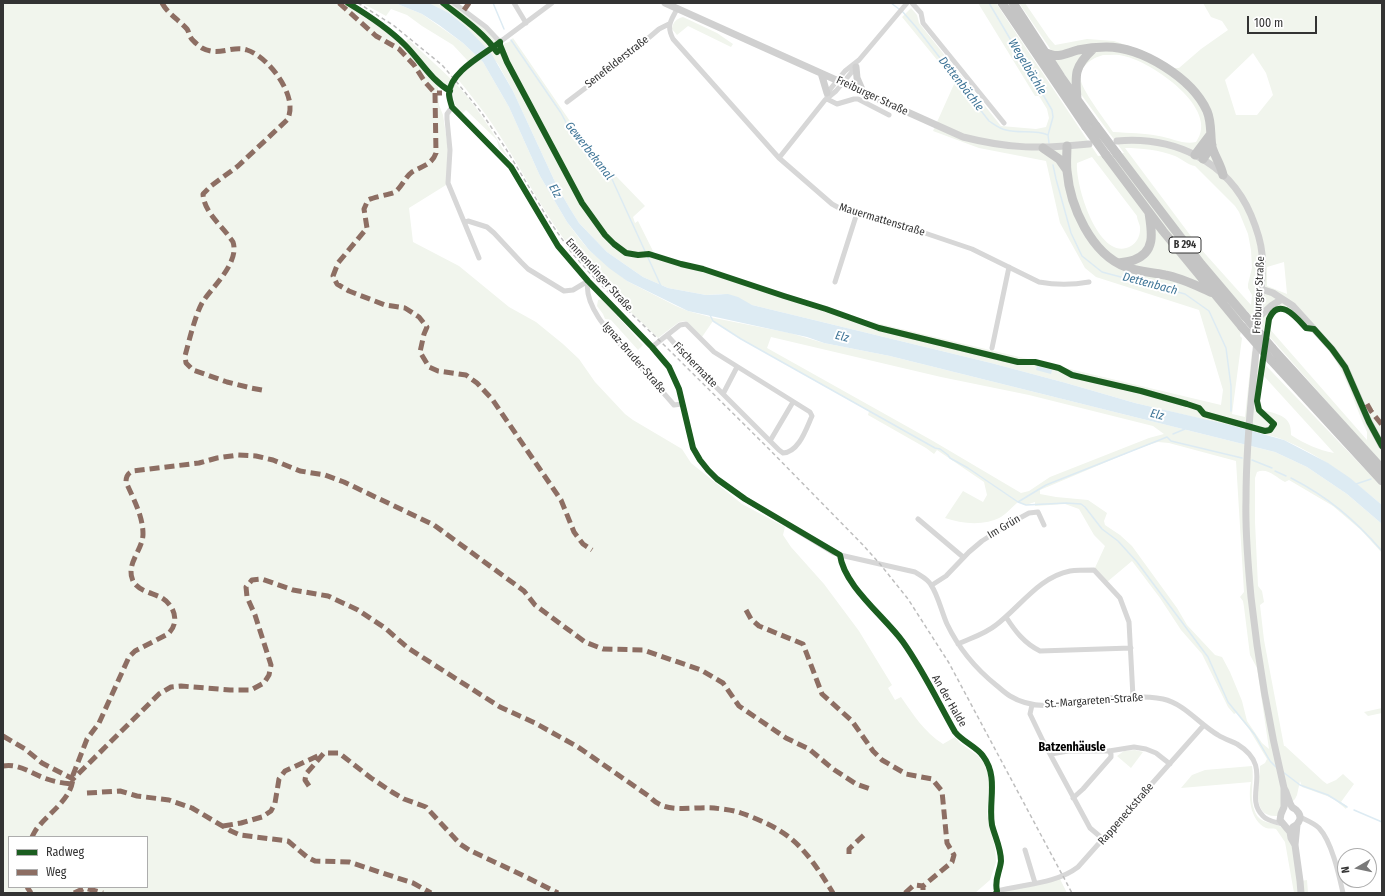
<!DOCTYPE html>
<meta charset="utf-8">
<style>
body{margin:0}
#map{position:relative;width:1385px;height:896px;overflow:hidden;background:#fff;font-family:"Fira Sans Condensed",sans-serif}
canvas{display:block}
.frame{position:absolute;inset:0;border:4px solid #333;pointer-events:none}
.legend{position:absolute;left:8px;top:836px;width:140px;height:52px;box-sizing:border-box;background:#fff;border:1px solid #adadad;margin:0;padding:5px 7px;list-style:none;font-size:12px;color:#333}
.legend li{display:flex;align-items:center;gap:8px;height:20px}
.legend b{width:20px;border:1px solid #adadad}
.north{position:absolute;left:1337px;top:848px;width:40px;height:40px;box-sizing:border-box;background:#fff;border:1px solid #adadad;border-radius:50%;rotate:261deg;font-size:11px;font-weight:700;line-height:16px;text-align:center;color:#333}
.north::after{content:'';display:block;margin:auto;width:14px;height:18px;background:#7a7a7a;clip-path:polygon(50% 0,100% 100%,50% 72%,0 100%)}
.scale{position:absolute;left:1247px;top:16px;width:70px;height:18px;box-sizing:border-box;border:2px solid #333;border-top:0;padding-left:5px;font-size:12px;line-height:14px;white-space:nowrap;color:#333;-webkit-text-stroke:3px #fff;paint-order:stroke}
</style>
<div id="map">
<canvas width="1385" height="896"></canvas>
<div class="frame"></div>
<ul class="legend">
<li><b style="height:5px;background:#1b5e20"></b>Radweg</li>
<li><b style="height:5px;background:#8d6e63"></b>Weg</li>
</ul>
<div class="north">N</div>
<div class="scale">100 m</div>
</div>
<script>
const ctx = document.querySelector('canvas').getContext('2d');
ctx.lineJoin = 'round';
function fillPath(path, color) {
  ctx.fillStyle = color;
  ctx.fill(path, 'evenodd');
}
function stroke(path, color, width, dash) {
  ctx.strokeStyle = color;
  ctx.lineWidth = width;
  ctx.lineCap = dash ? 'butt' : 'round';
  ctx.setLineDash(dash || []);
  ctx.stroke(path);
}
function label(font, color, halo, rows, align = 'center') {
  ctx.font = font + ' "Fira Sans Condensed",sans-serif';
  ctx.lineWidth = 4;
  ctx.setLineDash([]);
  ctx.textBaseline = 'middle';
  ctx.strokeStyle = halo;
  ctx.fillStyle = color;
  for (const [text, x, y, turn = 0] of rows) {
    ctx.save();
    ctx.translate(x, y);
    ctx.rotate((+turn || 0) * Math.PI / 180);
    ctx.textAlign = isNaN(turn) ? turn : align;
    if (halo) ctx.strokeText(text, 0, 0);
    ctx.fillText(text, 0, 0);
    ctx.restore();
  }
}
const green = new Path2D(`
 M3 3H348L387 29 440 85 438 87 439 105 443 115 449 154 446 185 409 208 413 242 459 266 509 307 536 322 563 344 579 359 595 382 625 414 633 420 682 449 691 463 742 504 785 527 783 535 791 547 824 584 859 631 892 685 888 688 895 700 901 697C913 714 924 732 943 744L955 737 960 743 978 756 984 763 990 778 987 814 995 848 996 862 990 880 975 893H3ZM9 837H147V887H9Z
 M362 3H395L422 14 463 43 483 62 509 107 540 176 567 222 579 238 589 250 627 281 676 306 688 311 714 318 790 333 824 343 890 356 1275 452 1307 467 1347 494 1382 524V553L1361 530 1333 506 1289 480 1285 482C1276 477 1267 467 1257 472L1255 478V522L1258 586 1262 591 1264 602 1260 605 1264 640 1284 746H1285L1323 781 1327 784 1336 780 1343 774 1354 784 1341 802 1347 806 1346 809 1335 800 1327 796 1302 787 1300 781 1297 795 1295 799 1278 816C1249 818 1260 783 1260 766L1265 763 1267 759 1249 729 1236 713 1234 714 1228 707 1202 654 1181 630 1160 598 1132 561 1107 582 1094 570 1105 546 1094 535 1079 509 1065 504 1035 506V502L1026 505 1018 502C1012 507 1007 513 1001 517 985 526 962 524 945 518L963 491 983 502 987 495 984 482 937 450 934 454 926 448 868 415 869 411 741 339 713 321 702 337 686 321 679 322 658 338C629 310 598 283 573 251 543 213 522 169 495 128 483 110 470 94 456 77L466 66 467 60 453 45 422 26 407 15 391 9 386 16ZM771 337 941 377 1029 395 1153 426 1164 434 1149 438 1050 477 1029 491 1021 493 933 441 767 348ZM1158 442 1169 443 1236 461 1244 592 1240 597 1243 601 1244 607 1250 655 1257 668 1269 749 1262 743 1247 721 1242 701 1230 672 1222 657 1215 655 1187 625 1177 608 1132 546 1120 535 1105 525 1104 521 1107 513 1088 500 1056 497 1040 494V490L1142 447Z
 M429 3H454L500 42V45L509 42 513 38 587 146 645 206 633 217 635 223 638 221 655 255 729 275 868 321 1221 405 1223 390 1199 310 1096 277 1085 268 1060 223 1046 161 979 148 933 131 955 82 902 17 911 8 917 15 919 23 1001 126 1036 129 1046 127 1049 118 1047 109 1039 96H1035L978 3H996L1098 156 1124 153 1080 93 1073 86 1054 60 1051 50 1019 3H1025L1049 38 1055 45 1087 39 1114 41 1144 51 1171 68H1179L1201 49 1228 30 1222 21 1211 17 1203 3H1382V463L1367 447 1246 310 1240 336 1242 338 1232 414 1245 417 1252 351 1382 487V505C1352 479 1321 456 1284 440 1274 436 1263 434 1252 431V422L1246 421 1245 429 1135 403 1066 383 991 363 752 305 722 294 706 295 668 288 643 277 607 252 579 223 569 207 556 184 513 91 498 64 465 26 449 13ZM1253 53 1266 73 1273 95 1257 115H1236L1225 80ZM1103 55C1110 55 1118 54 1124 56 1152 62 1221 109 1196 142 1184 145 1171 138 1159 136 1144 133 1129 133 1113 132 1105 120 1084 93 1081 81 1078 67 1092 58 1103 55ZM1125 148C1141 148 1160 150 1175 156 1182 159 1188 165 1195 166L1235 206 1239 212 1248 234 1251 250 1252 268 1248 284V288L1252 295 1251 305 1199 247ZM1092 157 1137 216C1137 221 1141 225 1140 230 1140 237 1136 243 1131 246 1099 264 1075 185 1077 163ZM1284 262 1287 294 1267 286V267ZM1281 310C1292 313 1296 322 1305 328 1307 330 1310 331 1313 333 1343 359 1351 397 1367 432V440L1268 327C1270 318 1272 313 1281 310ZM1262 374 1334 453C1318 450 1305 444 1291 435 1292 416 1279 415 1264 410L1262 411C1256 401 1260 385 1262 374Z
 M683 17 717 33 733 44 731 47 688 26 677 35 672 29C673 22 676 19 683 17Z
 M408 39C423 53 439 67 454 82 476 104 493 133 510 160L499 148 497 140 466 110 462 114C454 105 453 101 453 88L443 84 406 42Z
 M602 299 643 345 638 350 611 320 605 319 603 314 597 306 598 300Z
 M1382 708V713L1368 716 1364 712Z
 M1135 750 1143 752 1131 768 1117 756 1124 751Z
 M1252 766C1255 781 1248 797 1255 812 1261 825 1272 821 1281 827 1293 834 1297 868 1300 881L1307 880 1308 893H1294L1285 842 1276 829C1273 828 1269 829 1266 828 1250 821 1248 796 1251 782L1181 788 1192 775 1205 770Z
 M1059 877 1067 893H996Z`);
const water = new Path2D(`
 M395 3H429L449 13 465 26 491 53 513 91 556 184 569 207 579 223 607 252 643 277 668 288 706 295 728 294 738 297 752 305 991 363 1066 383 1135 403 1234 426 1284 440 1328 463 1350 478 1382 505V524L1347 494 1307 467 1275 452 890 356 824 343 807 337 688 311 627 281 609 268 589 250 567 222 540 176 509 107 483 62 463 43 439 25 422 14Z
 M1037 366 1052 370 1051 374 1036 370Z`);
const stream = new Path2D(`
 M493 3 504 29
 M891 3 899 9
 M989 3 1052 110 1053 117 1048 135
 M902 11 916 27 989 121C995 125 1000 129 1006 130 1020 134 1034 129 1048 135
 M511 40 561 113 569 128 611 177 661 286
 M1048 135 1049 143
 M1053 165 1056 179 1071 233 1082 256 1102 272 1185 294 1209 311 1226 348 1231 386V411
 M710 315 713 321 741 339 935 448 940 449 948 455 950 458 968 468 1018 502 1026 505 1066 503 1081 504 1085 507 1102 529 1118 541 1137 562 1208 657 1228 702 1255 735 1270 761 1277 768
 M1173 434 1185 429
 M1252 460 1272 468
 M1275 471 1286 476
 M1291 478C1328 497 1354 519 1382 551
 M1356 484 1371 479
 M1018 502 1046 485 1167 437 1171 441 1242 458
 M1283 772 1300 785 1328 795 1347 807
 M1354 810 1382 822`);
const street = new Path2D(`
 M348 3C368 15 388 28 405 45 420 60 431 80 450 91
 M454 3 486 27 500 42
 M514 3 526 23
 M552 3 461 71C451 84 448 90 452 107L511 167 558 246 588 281 652 347 669 367 679 389 693 448 700 460 708 470 717 479 745 499 834 553 840 555 915 572C921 576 928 579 931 585 938 595 942 613 947 624 959 649 975 668 996 685 1001 689 1005 693 1010 696 1036 712 1065 704 1093 700 1115 697 1141 695 1163 699 1185 704 1199 724 1218 735 1224 739 1231 741 1237 744 1276 768 1242 795 1263 816 1267 821 1276 822 1282 824
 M912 3 921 13 923 23 1004 123
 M677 9C671 21 666 25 673 39L779 158 832 204 841 209 910 228 972 249 1039 282C1055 285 1073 285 1089 282
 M464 10 469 3
 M827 99V93L845 71 859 60 907 3
 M827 99 837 104 854 99H858L889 115
 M567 102 625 58 659 29 669 24
 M452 107 447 114V119L450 150 448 183 479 258
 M779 158 825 100 836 91 856 67
 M465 222 468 221 487 227 494 233 521 262 528 269 564 291 573 290 588 281
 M588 281C582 309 620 343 637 363 649 377 662 391 674 405L682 404
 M835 282 857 213
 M652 347 680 325 686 324 714 352 810 412 812 416C806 429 799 452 783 453L779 450 692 363 667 335
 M992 348 1009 267
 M723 394 737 367
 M770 441 793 402
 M918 519 963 557
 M840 555C844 586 885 617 903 642 923 670 938 702 955 732 963 742 977 747 983 756 999 777 988 802 992 825 995 837 1001 848 1001 861 1000 872 994 879 997 891
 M932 585 946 576 969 552 982 541 1007 525 1029 513 1038 512 1044 525
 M1006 617C1015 631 1024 643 1040 651L1131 648
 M958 644C971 638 985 634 996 625 1020 607 1039 577 1070 571 1077 570 1086 570 1094 570L1120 598 1129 622 1133 697
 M1032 705 1030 714 1043 741 1090 828 1103 839
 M1051 754 1068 751H1109L1134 747 1146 749 1156 753 1170 764
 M1073 798 1083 789 1111 757V754L1109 751
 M1300 817C1306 820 1314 823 1319 828 1332 842 1339 875 1343 893
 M1025 850 1035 883
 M997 891C1024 884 1056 884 1078 867L1204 725`);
const secondary = new Path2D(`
 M665 3 963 137C1010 149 1041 149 1089 144
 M856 67 857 78 863 92
 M821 73 827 93
 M1117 141C1174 136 1228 161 1251 215 1256 227 1261 241 1262 254 1263 267 1262 279 1261 292 1259 322 1256 351 1253 381 1249 421 1246 460 1246 500 1245 533 1248 565 1251 597 1258 661 1269 725 1284 788V807L1281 814 1280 820 1290 832 1291 838 1295 845
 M1261 289 1273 293 1293 306 1332 349 1345 367 1369 422 1382 446
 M1260 316 1271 306 1282 299
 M1284 788C1288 794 1288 801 1292 807 1294 809 1296 809 1297 811 1303 817 1299 824 1293 827
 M1297 825 1295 845 1300 881 1301 893`);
const highway = new Path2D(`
 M1002 3 1086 127
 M1013 3 1061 77 1096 126
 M1044 52C1059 59 1064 54 1078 50 1087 48 1097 47 1106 47 1142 47 1192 78 1207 111 1212 123 1210 135 1212 147 1215 157 1221 165 1223 175
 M1077 99C1075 74 1074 67 1093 49
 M1067 146C1067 154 1066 163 1067 171 1070 206 1091 254 1126 267 1138 272 1152 272 1165 275 1182 278 1197 286 1213 293
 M1043 148 1059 159 1066 169
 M1117 154 1201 264 1245 316
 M1106 155 1163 231 1242 327
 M1195 155 1210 135
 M1203 159 1212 145
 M1118 263C1123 262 1129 262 1134 260 1156 252 1152 232 1149 213
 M1272 348 1382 469
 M1271 360 1382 481`);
const rail = new Path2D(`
 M358 3 393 25 442 65 455 80 481 112 506 149 550 222 572 253 599 283 660 341 769 449 862 544 880 564 908 599 949 663 1072 893`);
const highwayBridge = new Path2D(`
 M1096 126 1117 154
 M1086 127 1106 155
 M1245 316 1272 348
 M1242 327 1271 360`);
const quiet = new Path2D(`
 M162 3C168 14 179 20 187 29 189 32 189 35 191 38 193 41 199 46 202 48 219 57 232 45 247 50 269 57 300 98 287 120L238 166 211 186 203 194C204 211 218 222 228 235 229 237 232 240 233 242 240 263 211 288 202 303 195 316 189 341 185 356L186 363 193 370 227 382 251 388 262 390
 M339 3 376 36 399 49 414 65 425 82 435 93H442
 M464 10 469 3
 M435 93 436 153C432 165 422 166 412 172 405 177 402 187 395 192 392 194 374 197 368 200L364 209 367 228 338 263 333 276 337 284 349 291 385 305 405 308 419 317 427 327 424 334 420 352 429 367 438 371 466 375 477 383 492 399 561 500 574 532 583 544 592 550
 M1367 404 1371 411 1382 425
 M746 610 751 619 759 626 803 644 822 694 852 721 873 751 882 760 906 774 932 779 942 791 947 843 954 855 952 862 923 886
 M3 736 25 749 42 763 73 779 159 694 171 687 181 686 230 690H251L264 683 269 675 271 665 255 615 247 597 246 587 252 580 262 579 293 590 328 596 358 610 385 628 408 648 500 707 535 723 578 747 650 797C666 815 693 806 714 808 722 809 733 810 741 813 761 820 784 830 799 846 813 860 823 877 833 893
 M3 766C19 763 32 774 47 779 55 782 63 783 72 784
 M309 786 305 780 306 774 324 753H339L371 778 392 792 404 799 426 807 460 844 469 850 522 875 558 893
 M87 793 120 791 137 796 169 800 192 808 231 831 240 835 288 841 307 857 315 861 349 862 413 883 431 893
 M223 826 241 823 262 817 271 811 275 803 279 779 285 771 322 754
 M32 837C34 833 36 829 39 826 51 811 74 797 73 775L87 739 99 723 129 657 135 651 168 634C180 623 175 606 162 598 153 593 138 591 133 581 125 564 143 550 143 534 143 516 133 498 126 482 126 476 128 473 133 471L199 463 217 458 238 455 256 456 273 460 300 471 325 475 344 482 434 525 524 591 535 605 585 642 603 649 643 650 701 670 723 683 739 706 786 738 809 749 833 769 856 784 873 790
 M849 854V849L865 834
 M27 887 31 893
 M74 893 85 888 103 893
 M905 893 914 885 923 886V893`);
const cycleway = new Path2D(`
 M348 3C368 15 388 28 405 45 420 60 431 80 450 91
 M443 3C462 18 483 32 497 52
 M500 42V45L507 62 582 203 605 235 614 244 626 253 638 255 649 254 681 264 703 269 784 296 826 309 879 328 1018 362H1035L1059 368 1072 375 1141 391 1187 404 1199 408 1204 414 1265 431 1270 430 1274 424 1259 410 1257 401 1269 319C1279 296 1296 317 1306 328L1314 329 1332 349 1345 367 1369 422 1382 446
 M500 42C485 54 449 72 449 94 449 98 451 103 452 107L511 167 558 246 588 281 652 347 669 367 679 389 693 448 700 460 708 470 717 479 745 499 840 555C844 586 885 617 903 642 923 670 938 702 955 732 963 742 977 747 983 756 999 777 988 802 992 825 995 837 1001 848 1001 861 1000 872 994 879 997 891L996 893`);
const shields = [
 [1185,245,32]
];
const shieldNames = [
 ["B 294",1185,245]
];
const streetNames = [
 ["Senefelderstraße",617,62,-38],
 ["Freiburger Straße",872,96,25],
 ["Mauermattenstraße",882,220,17],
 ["Emmendinger Straße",599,275,48],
 ["Freiburger Straße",1259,295,-87],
 ["Ignaz-Bruder-Straße",634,358,49],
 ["Fischermatte",695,365,46],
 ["Im Grün",1004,527,-31],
 ["An der Halde",949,701,60],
 ["St.-Margareten-Straße",1094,701,-4],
 ["Rappeneckstraße",1126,814,-49]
];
const waterNames = [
 ["Wegelbächle",1027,67,59],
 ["Dettenbächle",961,84,52],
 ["Gewerbekanal",589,151,52],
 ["Elz",555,191,62],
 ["Dettenbach",1150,284,15],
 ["Elz",842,337,14],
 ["Elz",1157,415,14]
];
const neighbourhoodNames = [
 ["Batzenhäusle",1072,748]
];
fillPath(green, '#f1f5ed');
fillPath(water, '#ddebf3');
stroke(stream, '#ddebf3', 1.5);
stroke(street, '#d7d7d7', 5);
stroke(secondary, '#d0d0d0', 7);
stroke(highway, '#c4c4c4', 9);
stroke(rail, '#bebebe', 1.5, [4, 3]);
stroke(highwayBridge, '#c4c4c4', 9);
stroke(quiet, '#8d6e63', 5, [10, 5]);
stroke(cycleway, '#1b5e20', 6);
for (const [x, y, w] of shields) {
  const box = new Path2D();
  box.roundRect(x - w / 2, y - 8, w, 16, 3);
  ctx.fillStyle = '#fff';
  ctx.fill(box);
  stroke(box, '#333', 1);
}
label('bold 10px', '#333', null, shieldNames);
label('11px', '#333', '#fff', streetNames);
label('italic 12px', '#3f7597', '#fff', waterNames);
label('bold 12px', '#000', '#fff', neighbourhoodNames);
</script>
